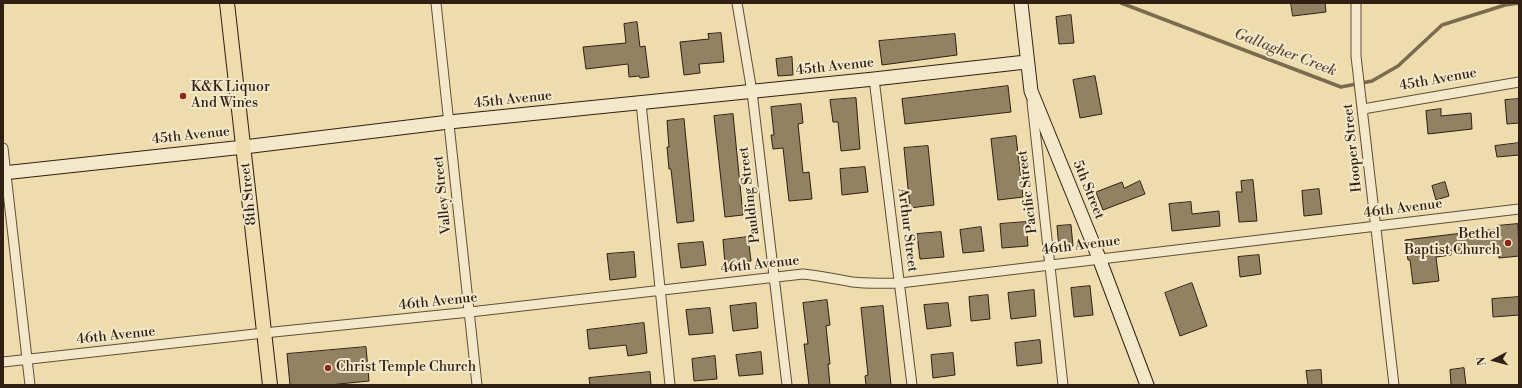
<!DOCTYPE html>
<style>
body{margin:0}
#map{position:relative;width:1522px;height:388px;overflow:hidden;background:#eedcad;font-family:"Libre Bodoni",serif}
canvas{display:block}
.frame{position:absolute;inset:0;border:4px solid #311f13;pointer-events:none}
.north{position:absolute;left:1474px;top:340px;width:40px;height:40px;-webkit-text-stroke:3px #f4e8ca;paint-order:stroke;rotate:264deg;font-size:11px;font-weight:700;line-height:16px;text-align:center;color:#311f13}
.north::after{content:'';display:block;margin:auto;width:14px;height:18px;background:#311f13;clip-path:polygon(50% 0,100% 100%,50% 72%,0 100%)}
</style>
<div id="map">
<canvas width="1522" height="388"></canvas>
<div class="frame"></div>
<div class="north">N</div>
</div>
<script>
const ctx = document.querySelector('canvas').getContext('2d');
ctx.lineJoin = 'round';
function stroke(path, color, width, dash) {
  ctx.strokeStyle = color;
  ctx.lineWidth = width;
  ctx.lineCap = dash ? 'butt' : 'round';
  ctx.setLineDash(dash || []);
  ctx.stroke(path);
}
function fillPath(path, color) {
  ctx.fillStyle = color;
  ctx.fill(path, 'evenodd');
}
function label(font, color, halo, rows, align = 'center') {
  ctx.font = font + ' "Libre Bodoni",serif';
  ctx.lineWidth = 4;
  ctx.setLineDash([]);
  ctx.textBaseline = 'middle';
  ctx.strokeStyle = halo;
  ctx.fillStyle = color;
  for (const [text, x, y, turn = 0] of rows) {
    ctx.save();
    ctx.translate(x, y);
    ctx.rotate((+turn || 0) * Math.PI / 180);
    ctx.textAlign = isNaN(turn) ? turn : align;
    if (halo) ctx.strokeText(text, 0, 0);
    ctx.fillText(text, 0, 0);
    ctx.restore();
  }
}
const stream = new Path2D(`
 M1121 3 1341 87 1372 81 1398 66 1442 25 1505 5 1519 3`);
const building = new Path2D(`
 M1291 3H1325L1326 12 1293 16Z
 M1071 15 1074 43 1059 44 1056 17Z
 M637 22 640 47 645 46 649 77 640 78 639 76 629 77 628 64 586 69 583 47 626 43 624 24Z
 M721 33 724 62 699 64 700 73 684 75 680 42 709 39 708 34Z
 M955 34 957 55 882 65 879 41Z
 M792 57 793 75 778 76 776 59Z
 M1095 76 1102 114 1080 118 1073 80Z
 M1008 86 1011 112 905 124 902 99Z
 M856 98 860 149 841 151 838 122H833L830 100Z
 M1519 99V123L1507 124 1505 100Z
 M801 104 803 123 798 124 803 173 809 172 812 199 789 201 783 148 773 149 771 135H774L771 107Z
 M1441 109V116L1471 113 1472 129 1428 134 1426 111Z
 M733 114 743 215 725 217 714 116Z
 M684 119 694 221 677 223 671 169H669L667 147H669L667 121Z
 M1016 136 1023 197 998 200 991 139Z
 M1519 143V155L1497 157 1495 146Z
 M928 146 934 205 910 208 904 148Z
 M865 167 868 192 842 195 840 169Z
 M1253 180 1257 221 1239 222 1236 192H1242L1241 181Z
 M1140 181 1145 194 1103 210 1096 192 1122 182 1124 188Z
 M1445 182 1449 196 1436 200 1432 186Z
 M1319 189 1322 214 1304 216 1302 191Z
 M1191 202 1192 214 1219 211 1220 226 1172 231 1169 204Z
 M1026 222 1028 246 1002 248 1000 224Z
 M1518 224 1519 256 1499 258 1498 246 1451 251V255L1436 257 1439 281 1413 284 1410 260H1408L1405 240 1496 229V226Z
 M1071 225 1073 246 1059 248 1057 226Z
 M981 227 984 251 963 253 960 230Z
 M941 232 944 257 920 259 917 234Z
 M748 237 751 261 725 264 723 240Z
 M703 242 706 265 681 268 678 244Z
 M634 252 636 277 610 280 607 254Z
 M1259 255 1261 274 1240 277 1238 257Z
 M1192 283 1207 326 1180 336 1165 293Z
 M1090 286 1093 315 1074 317 1071 288Z
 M1034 290 1036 316 1011 319 1008 293Z
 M988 295 990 319 971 321 969 297Z
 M1519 297V315L1493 317 1492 299Z
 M827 300 830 325 826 326 830 364H828L830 385H809L804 344H808L803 303Z
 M756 303 758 328 733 331 730 306Z
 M948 303 951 326 927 329 924 305Z
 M883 306 891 385H866L865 376 868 375 861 308Z
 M710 308 713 333 689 335 686 310Z
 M644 323 647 353 628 356 626 345 589 349 587 330Z
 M1040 340 1042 363 1017 366 1015 343Z
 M366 347 369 381 329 385H290L287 354Z
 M761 352 763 374 739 376 736 355Z
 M953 353 955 375 933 378 931 355Z
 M715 356 717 379 694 381 692 359Z
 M1464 368 1466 385H1451L1450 370Z
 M1321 370 1322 385H1308L1306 371Z
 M650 372 651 385H590L589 378Z`);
const street = new Path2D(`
 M436 3 477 385
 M737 3 752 92 787 385
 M1356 3V56L1394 385
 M874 79 912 385
 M1032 102 1063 385
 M641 103 670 385
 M1363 109 1519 82
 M3 148 30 385
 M3 362 264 333 470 312 803 274C820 276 836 279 853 282 868 284 884 283 900 283L1519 209`);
const secondary = new Path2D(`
 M1021 3 1031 91 1099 258 1147 385
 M3 173 244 147 449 122 874 79 1026 62`);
const primary = new Path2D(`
 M227 3 270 385`);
const markers = [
 [183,96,4,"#8f2418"],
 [1508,243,4,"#8f2418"],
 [328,368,4,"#8f2418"]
];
const streetNames = [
 ["45th Avenue",835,67,-6],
 ["45th Avenue",1438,80,-10],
 ["45th Avenue",513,100,-6],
 ["45th Avenue",191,136,-6],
 ["Hooper Street",1353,148,-96],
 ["5th Street",1088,190,68],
 ["Pacific Street",1028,192,-97],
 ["8th Street",249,194,-96],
 ["Valley Street",443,195,-96],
 ["Paulding Street",750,195,-97],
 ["46th Avenue",1403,209,-7],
 ["Arthur Street",907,230,83],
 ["46th Avenue",1081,246,-7],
 ["46th Avenue",760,265,-6],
 ["46th Avenue",438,302,-6],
 ["46th Avenue",116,336,-6]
];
const poiNames = [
 ["K&K Liquor",191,88],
 ["And Wines",191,104],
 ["Bethel",1500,235,"right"],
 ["Baptist Church",1500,251,"right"],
 ["Christ Temple Church",336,368]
];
const waterNames = [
 ["Gallagher Creek",1285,53,21]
];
stroke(stream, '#7c6a50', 3.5);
fillPath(building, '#938163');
stroke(building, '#311f13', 1);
stroke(street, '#604e3a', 11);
stroke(secondary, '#311f13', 15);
stroke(primary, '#311f13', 16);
stroke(street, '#f4e8ca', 9);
stroke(secondary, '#f4e8ca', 13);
stroke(primary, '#eedcad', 14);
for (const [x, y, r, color] of markers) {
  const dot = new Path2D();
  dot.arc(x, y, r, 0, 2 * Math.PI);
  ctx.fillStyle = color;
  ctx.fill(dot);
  stroke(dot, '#f4e8ca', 1.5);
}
label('14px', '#311f13', '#f4e8ca', streetNames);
label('14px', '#311f13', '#f4e8ca', poiNames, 'left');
label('italic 15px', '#5d4b37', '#f4e8ca', waterNames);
</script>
